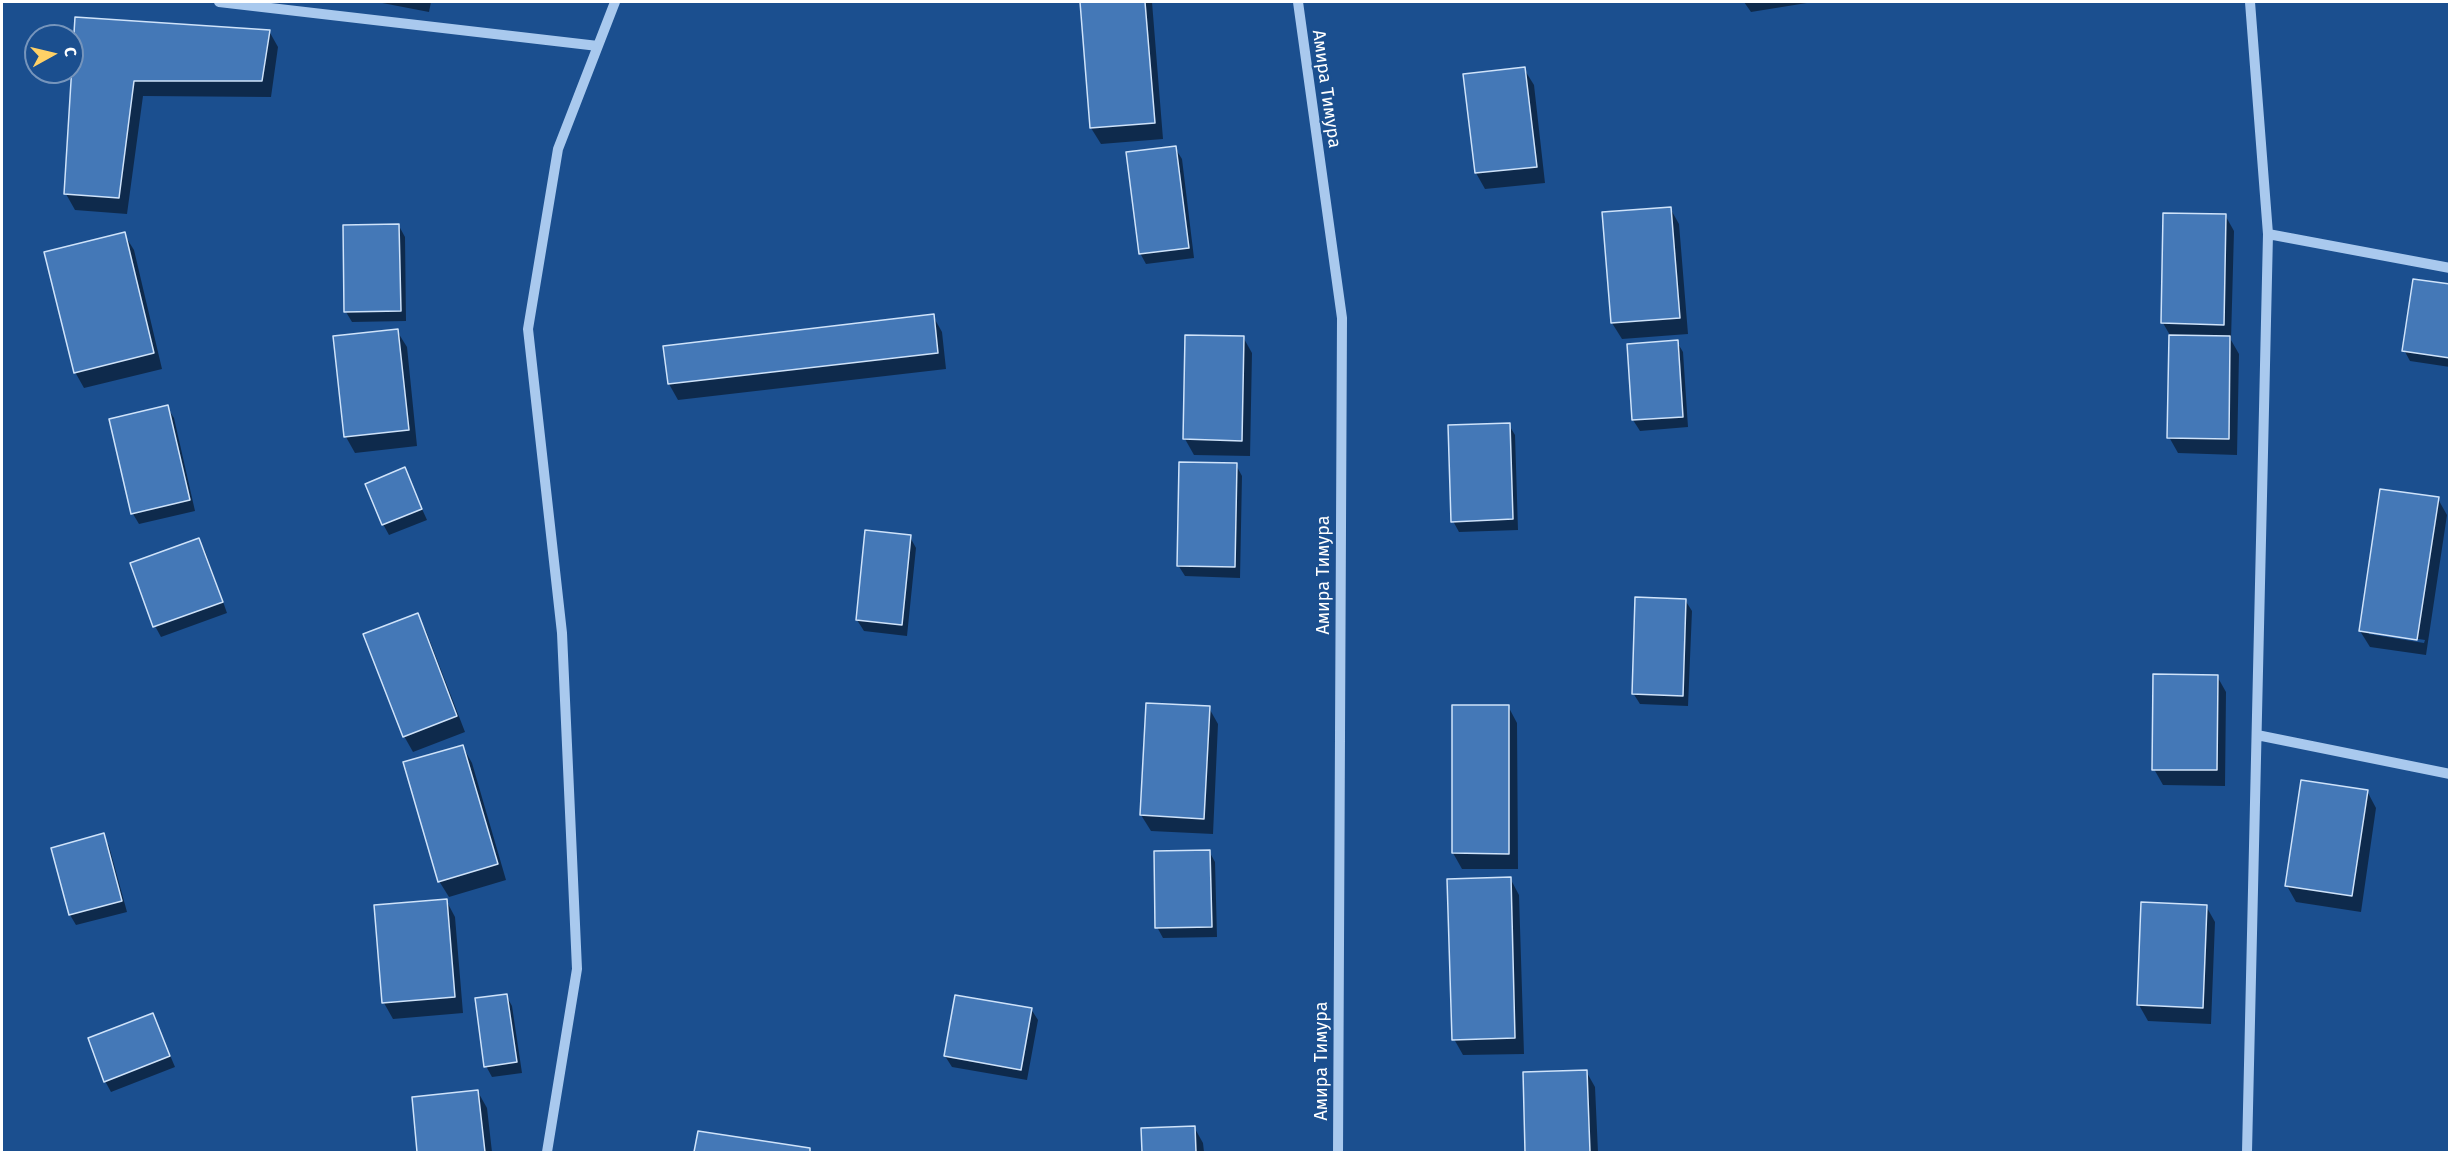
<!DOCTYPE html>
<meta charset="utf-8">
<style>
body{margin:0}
#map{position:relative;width:2451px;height:1154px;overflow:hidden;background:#1b4f8f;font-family:"Fira Sans",sans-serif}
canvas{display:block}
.frame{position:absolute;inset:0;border:3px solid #fff;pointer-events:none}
.north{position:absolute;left:24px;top:24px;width:60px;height:60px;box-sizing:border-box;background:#1b4f8f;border:2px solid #7695bc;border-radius:50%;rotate:82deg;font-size:16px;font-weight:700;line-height:24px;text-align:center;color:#fff}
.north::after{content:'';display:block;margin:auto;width:21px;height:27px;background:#ffd166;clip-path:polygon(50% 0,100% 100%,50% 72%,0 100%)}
</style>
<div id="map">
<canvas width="2451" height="1154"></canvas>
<div class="frame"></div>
<div class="north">С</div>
</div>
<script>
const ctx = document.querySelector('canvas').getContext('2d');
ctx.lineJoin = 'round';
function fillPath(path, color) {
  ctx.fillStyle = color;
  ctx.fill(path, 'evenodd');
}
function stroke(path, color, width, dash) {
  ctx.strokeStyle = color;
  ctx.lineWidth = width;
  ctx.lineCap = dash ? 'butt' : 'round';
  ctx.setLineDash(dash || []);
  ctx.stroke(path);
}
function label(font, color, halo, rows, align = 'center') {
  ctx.font = font + ' "Fira Sans",sans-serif';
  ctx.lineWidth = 4.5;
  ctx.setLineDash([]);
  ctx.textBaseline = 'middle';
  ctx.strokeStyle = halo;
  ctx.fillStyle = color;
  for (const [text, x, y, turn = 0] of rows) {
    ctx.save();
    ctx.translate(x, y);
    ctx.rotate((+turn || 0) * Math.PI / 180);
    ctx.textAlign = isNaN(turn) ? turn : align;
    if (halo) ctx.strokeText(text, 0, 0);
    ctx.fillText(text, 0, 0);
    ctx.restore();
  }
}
const shadow = new Path2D(`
 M377 2H431L429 12Z
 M1081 2H1152L1163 139 1101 144 1091 128Z
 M1744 2H1813L1751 12Z
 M76 18 269 31 278 47 271 97 143 96 127 214 75 210 66 194Z
 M1524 69 1534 85 1545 183 1485 189 1476 173 1465 76Z
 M1175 148 1182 159 1194 258 1146 264 1140 253Z
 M1670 208 1679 224 1688 334 1622 339 1612 323Z
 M2225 215 2234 231 2231 340 2239 354 2237 455 2178 453 2169 437 2171 337 2163 323Z
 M399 226 405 237 406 321 352 322 346 312Z
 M124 234 134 250 162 369 84 388 75 372Z
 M2450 286V367L2410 361 2404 350Z
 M933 316 942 332 946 369 678 400 669 384Z
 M397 331 407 347 417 446 355 453 346 437Z
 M1243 337 1252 353 1250 456 1194 455 1185 439Z
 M1677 342 1683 352 1688 427 1640 431 1633 420Z
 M167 407 174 418 195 511 139 524 133 514 111 420Z
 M1509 425 1515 435 1518 530 1459 532 1453 521Z
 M1236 465 1242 476 1240 578 1185 576 1178 565Z
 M404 469 427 520 389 535 383 524Z
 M2438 499 2447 515 2426 655 2370 647 2360 631ZM2369 631 2425 640 2424 643 2369 634Z
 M910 537 916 548 907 636 864 631 857 620Z
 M199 540 205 551 227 613 161 637 155 626 132 564Z
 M1685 600 1692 611 1688 706 1640 704 1633 693Z
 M417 615 426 631 465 732 413 752 404 736Z
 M2217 676 2226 692 2225 786 2163 785 2154 769Z
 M1453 706H1508L1517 723 1518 869H1462L1453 853Z
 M1209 708 1218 724 1213 834 1151 831 1141 815Z
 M463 747 472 763 506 880 449 897 439 881Z
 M2367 791 2376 808 2361 912 2296 902 2287 886Z
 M103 835 109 846 127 912 76 925 70 915Z
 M1209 851 1215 862 1217 937 1163 938 1157 927Z
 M1510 878 1519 895 1524 1054 1463 1055 1454 1039Z
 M446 900 455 917 463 1013 393 1019 384 1003Z
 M2206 906 2215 922 2211 1024 2148 1021 2139 1005Z
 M506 995 512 1006 522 1073 492 1077 486 1066Z
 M1031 1009 1038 1020 1027 1080 952 1067 945 1056Z
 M153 1015 175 1067 111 1092 105 1081Z
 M1586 1071 1595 1087 1598 1152H1527L1524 1074Z
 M478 1092 487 1108 492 1152H419L413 1099Z
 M1194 1127 1203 1143 1204 1152H1143V1129Z
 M699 1132 809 1150 811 1152H696Z`);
const building = new Path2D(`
 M1080 2H1145L1155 123 1090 128Z
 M75 17 270 30 262 81H134L119 198 64 194Z
 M1525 67 1537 167 1475 173 1463 74Z
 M1176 146 1189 248 1139 254 1126 152Z
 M1671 207 1680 318 1611 323 1602 212Z
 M2163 213 2226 214 2224 325 2161 323Z
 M399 224 401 311 344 312 343 225Z
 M125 232 154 353 74 373 44 252Z
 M2413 279 2450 284V358L2402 351Z
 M934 314 938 353 668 384 663 346Z
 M398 329 409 430 344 437 333 336Z
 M1185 335 1244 336 1242 441 1183 439Z
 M2169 335 2230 336 2229 439 2167 438Z
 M1678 340 1683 417 1632 420 1627 344Z
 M168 405 190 500 131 514 109 419Z
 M1510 423 1513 519 1451 522 1448 425Z
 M1179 462 1237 463 1235 567 1177 566Z
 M405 467 422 509 382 525 365 484Z
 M2380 489 2439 497 2417 640 2359 631Z
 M865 530 911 535 902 625 856 620Z
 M199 538 223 602 153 627 130 563Z
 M1635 597 1686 599 1683 696 1632 694Z
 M418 613 457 716 403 737 363 634Z
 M2153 674 2218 675 2217 770H2152Z
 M1146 703 1210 706 1204 819 1140 815Z
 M1452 705H1509V854L1452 853Z
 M463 745 498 864 438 882 403 762Z
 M2301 780 2368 790 2352 896 2285 886Z
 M104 833 122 901 69 915 51 848Z
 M1210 850 1212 927 1155 928 1154 851Z
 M1511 877 1515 1038 1452 1040 1447 879Z
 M447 899 455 997 382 1003 374 905Z
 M2141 902 2207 905 2203 1008 2137 1005Z
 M507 994 517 1062 484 1067 475 998Z
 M955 995 1032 1008 1021 1070 944 1056Z
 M153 1013 170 1056 104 1082 88 1038Z
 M1587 1070 1590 1152H1525L1523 1072Z
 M478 1090 485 1152H417L412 1097Z
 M1195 1126 1196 1152H1142L1141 1128Z
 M698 1131 810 1148V1152H694Z`);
const minor = new Path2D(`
 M219 2 598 46
 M1298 2 1342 318 1338 1152
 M2268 234 2450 268
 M2257 735 2450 774
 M547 1152 577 969 562 633 528 329 558 149 615 2
 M2247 1152 2268 234 2250 2`);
const streetNames = [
 ["Амира Тимура",1326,89,82],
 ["Амира Тимура",1324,575,-90],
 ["Амира Тимура",1322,1061,-90]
];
fillPath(shadow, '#0007');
fillPath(building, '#4478b7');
stroke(building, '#cfe3fa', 1.5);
stroke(minor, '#a9c9ee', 10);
label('18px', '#fff', '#1b4f8f', streetNames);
</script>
